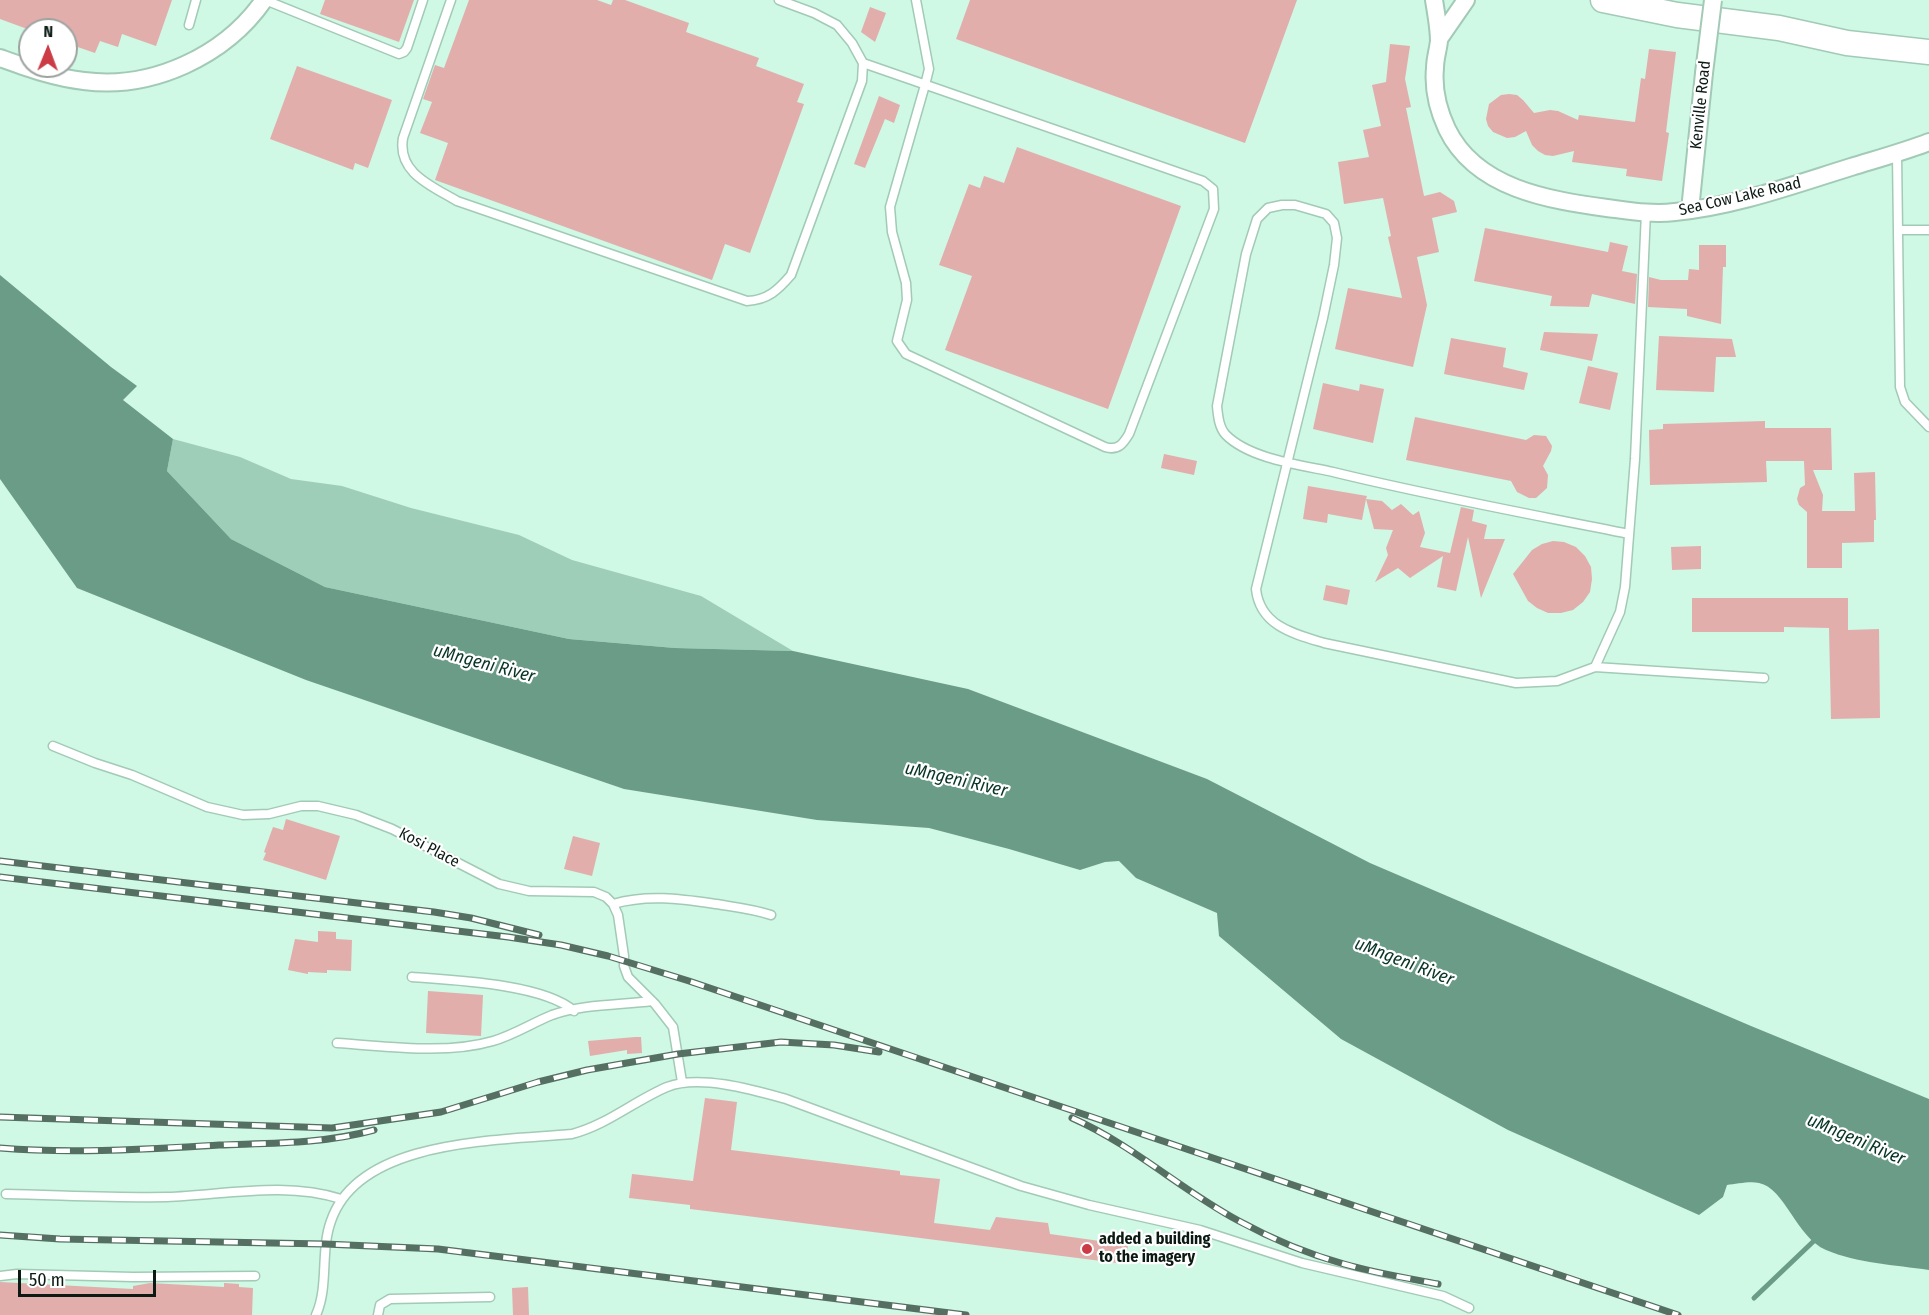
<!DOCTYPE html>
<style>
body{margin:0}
#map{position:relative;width:1929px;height:1315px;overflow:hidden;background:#cff8e5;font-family:"Fira Sans Condensed",sans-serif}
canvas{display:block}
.north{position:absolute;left:18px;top:18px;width:60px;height:60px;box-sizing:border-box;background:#fff;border:2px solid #9da3a1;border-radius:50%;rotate:1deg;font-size:16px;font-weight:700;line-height:24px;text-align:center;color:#0b1a13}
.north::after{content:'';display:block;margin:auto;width:21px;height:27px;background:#cc3c46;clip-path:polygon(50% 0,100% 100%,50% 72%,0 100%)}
.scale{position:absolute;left:18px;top:1270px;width:138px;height:27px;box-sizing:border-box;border:3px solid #0b1a13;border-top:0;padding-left:8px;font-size:18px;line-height:21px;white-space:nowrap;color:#0b1a13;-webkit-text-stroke:4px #fff;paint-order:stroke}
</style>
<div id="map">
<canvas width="1929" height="1315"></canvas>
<div class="north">N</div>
<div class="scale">50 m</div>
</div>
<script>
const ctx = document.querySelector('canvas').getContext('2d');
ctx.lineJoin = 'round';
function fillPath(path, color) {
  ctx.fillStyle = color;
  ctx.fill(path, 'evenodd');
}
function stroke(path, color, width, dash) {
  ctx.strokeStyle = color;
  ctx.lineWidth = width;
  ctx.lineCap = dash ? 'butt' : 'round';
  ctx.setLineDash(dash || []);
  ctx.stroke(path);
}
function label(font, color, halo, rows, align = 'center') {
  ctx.font = font + ' "Fira Sans Condensed",sans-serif';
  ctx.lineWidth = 4.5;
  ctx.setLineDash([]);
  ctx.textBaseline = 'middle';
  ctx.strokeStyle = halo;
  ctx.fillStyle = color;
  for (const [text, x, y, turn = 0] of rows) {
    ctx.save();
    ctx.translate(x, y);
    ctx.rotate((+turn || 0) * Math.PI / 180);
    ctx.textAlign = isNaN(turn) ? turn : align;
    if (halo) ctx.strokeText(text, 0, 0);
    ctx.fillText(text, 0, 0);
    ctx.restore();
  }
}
const green = new Path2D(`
 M173 439 240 457 291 479 342 486 411 508 519 535 572 560 701 596 793 651 675 648 569 639 325 587 231 539 167 471Z`);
const water = new Path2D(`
 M0 275 111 367 137 386 123 400 173 439 167 471 231 539 325 587 569 639 675 648 793 651 968 689 1207 779 1370 863 1751 1026 1929 1099V1270C1895 1265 1857 1263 1826 1250 1796 1237 1785 1188 1759 1183 1750 1181 1736 1184 1727 1185L1723 1197 1699 1215 1508 1130 1341 1039 1219 936 1217 913 1136 878 1119 861 1105 862 1080 870 1009 849 929 828 817 820 624 789 306 680 77 588 0 479Z`);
const stream = new Path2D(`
 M1754 1298 1818 1237`);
const building = new Path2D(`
 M0 0H172L156 46 122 34 118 47 100 41 95 53 66 43V30H30L0 19Z
 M325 0H414L399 42 320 14Z
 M469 0H597L611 5 613 0H625L689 23 686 32 759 58 756 66 804 84 797 102 804 104 750 253 725 244 712 280 435 180 448 143 420 133 432 102 423 99 435 65 444 68Z
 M970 0H1297L1245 143 956 39Z
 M870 7 886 13 875 42 861 32Z
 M1390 44 1410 46 1405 79 1411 107 1406 108 1424 196 1440 192 1454 201 1457 212 1432 218 1439 252 1417 257 1427 305 1413 367 1335 349 1348 288 1402 298 1388 237 1391 236 1383 198 1344 204 1338 162 1369 157 1363 130 1381 126 1372 85 1386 82Z
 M1649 49 1676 52 1666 132 1669 133 1662 181 1626 176 1627 169 1572 162 1574 151 1553 156 1545 155 1538 151 1532 145 1526 131 1515 137 1507 138 1493 132 1488 126 1486 119 1489 104 1501 95 1509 94 1517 95 1523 100 1534 113 1550 110 1558 111 1578 120 1579 115 1635 122 1641 78 1645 79Z
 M297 66 392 100 368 168 355 163 353 170 270 139Z
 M879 96 900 105 894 123 885 119 865 168 854 164Z
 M1017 147 1181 206 1108 409 945 350 972 276 939 265 969 184 980 188 984 176 1004 183Z
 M1485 228 1608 252 1610 242 1628 246 1622 271 1637 274 1635 304 1592 294 1589 307 1550 306 1552 296 1474 281Z
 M1699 245H1726V267H1723L1721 324 1687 316V309L1648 307 1649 277 1661 280H1688L1689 269 1699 270Z
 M1544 332 1598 334 1592 361 1540 350Z
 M1659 336 1732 339 1736 357H1716L1714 392 1656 390Z
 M1451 338 1506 348 1503 367 1528 373 1524 390 1444 374Z
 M1588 366 1618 373 1610 410 1579 403Z
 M1323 383 1359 391 1360 384 1384 389 1373 443 1313 429Z
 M1415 417 1526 440 1534 435 1546 436 1552 446 1551 451 1543 466 1548 475 1547 488 1536 498H1529L1517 492 1511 481 1406 460Z
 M1765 421V428H1831L1832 470H1813L1823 495 1822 511H1855L1854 473 1875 472 1876 520H1874V542L1842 543V568H1807V512L1799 505 1797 499 1800 488 1805 485 1804 461H1766L1767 482 1650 485 1649 430 1663 429V424Z
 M1164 454 1197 461 1194 475 1161 468Z
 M1308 486 1367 496 1366 499 1382 501 1392 510 1401 504 1413 515 1419 511 1425 533 1420 547 1450 553 1461 507 1474 510 1472 521 1487 525 1484 539H1505L1481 598 1468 537 1456 591 1437 587 1443 556 1410 578 1398 568 1375 582 1388 555 1386 548 1393 530 1374 529 1366 499 1362 520 1328 514 1327 523 1303 519Z
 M1553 541 1564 542 1576 547 1585 556 1591 567 1592 579 1590 592 1583 602 1573 610 1561 613H1548L1537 608 1528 601 1513 574 1532 550 1542 544Z
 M1701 546V569L1672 570 1671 547Z
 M1326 585 1350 590 1347 605 1323 600Z
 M1692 598H1848V630L1879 629 1880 718 1831 719 1829 628 1784 627V632H1692Z
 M286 819 340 836 326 880 263 860 266 853 264 852 273 827 283 830Z
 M573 836 600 843 592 876 564 869Z
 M318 931 336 932V939L352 940 351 971 327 970V973L308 972V974L288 970 295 939 318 942Z
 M428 991 483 995 481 1036 426 1033Z
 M635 1037H641L642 1053 627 1054V1050L590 1056 588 1041Z
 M705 1098 737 1102 731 1150 900 1171V1175L940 1179 934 1223 990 1230 996 1217 1048 1223 1050 1234 1128 1245 1125 1264 739 1215 690 1209V1205L629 1198 632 1174 693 1181Z
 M0 1282 133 1289V1286L150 1283 224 1287V1283L239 1284V1287L253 1288 252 1315H0Z
 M528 1287 529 1315H513L512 1288Z`);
const lane = new Path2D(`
 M265 0 399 54 404 52 407 48 423 0
 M451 0 403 138C397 173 432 186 457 201L747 301C768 300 778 290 791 275L862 81 863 63 852 43 837 25 814 13 779 0
 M189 25 196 0
 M863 63 1203 181 1213 189 1214 209 1129 434C1123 444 1118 451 1105 447L906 354 897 341 907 300 906 283 892 232 890 207 925 85 929 69 916 0
 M1897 154 1900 387 1905 402 1929 427
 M1898 230H1929
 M1629 534C1530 514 1431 496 1333 472 1301 465 1250 459 1226 435 1219 428 1218 416 1217 406L1246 254 1257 219 1268 208 1282 205H1295L1326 214 1334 223 1337 238 1334 265 1323 318 1256 589C1260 626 1294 634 1324 643L1516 683 1557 681 1595 667 1764 678
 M1595 667 1620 612 1625 587 1635 459 1646 212
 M53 746 95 763 132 775 207 807 243 815 269 814 301 806H318L356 815 392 829 499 884 529 891 594 892 606 897 613 904 618 915 624 956V966L628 977 655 1004 673 1027 682 1082
 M613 904C648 894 681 899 716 904 734 907 753 909 771 915
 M412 977C453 980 544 984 574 1011
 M337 1043C386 1046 445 1055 493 1041 514 1035 532 1023 552 1015 583 1004 620 1005 652 1001
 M6 1194C60 1195 114 1198 167 1197 224 1195 286 1181 341 1199
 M0 1276 17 1274 133 1277 255 1276
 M316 1315C329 1286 320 1251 331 1221 359 1138 500 1141 572 1134 607 1125 634 1101 667 1087 699 1074 754 1090 786 1099L1021 1186 1089 1205 1200 1230 1302 1263 1443 1296 1469 1308
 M378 1315 380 1305 390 1299 490 1297`);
const street = new Path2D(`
 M1434 0C1436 13 1439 28 1439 41 1438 50 1435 59 1435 68 1433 89 1438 110 1447 129 1476 189 1549 200 1607 208 1630 211 1653 215 1675 212 1736 206 1793 185 1851 167 1877 159 1903 152 1929 142
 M1439 39 1466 0
 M0 58C28 68 55 78 84 81 152 90 225 56 264 0
 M1690 210 1704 73`);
const secondary = new Path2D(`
 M1603 0 1677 15 1779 28 1847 43 1929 52`);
const rail = new Path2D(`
 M0 861 434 912 471 918 539 935
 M0 877 508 937 561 945 608 956 689 981 1678 1315
 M0 1117 332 1128 441 1112 538 1082 587 1070 678 1054 781 1042 834 1045 879 1052
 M1072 1118C1133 1145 1181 1190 1239 1221 1272 1239 1308 1254 1344 1264 1375 1273 1407 1278 1438 1284
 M0 1148C73 1154 147 1149 219 1145 272 1143 323 1144 374 1130
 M0 1235 60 1239 325 1244 438 1249 966 1315`);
const streetBridge = new Path2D(`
 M1704 73 1713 0`);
const markers = [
 [1087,1249,6,"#cc3c46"]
];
const streetNames = [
 ["Kenville Road",1701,105,-84],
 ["Sea Cow Lake Road",1740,197,-13],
 ["Kosi Place",429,848,28]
];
const poiNames = [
 ["added a building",1099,1240],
 ["to the imagery",1099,1258]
];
const waterNames = [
 ["uMngeni River",484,664,15],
 ["uMngeni River",956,780,13],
 ["uMngeni River",1404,962,21],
 ["uMngeni River",1856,1140,23]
];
fillPath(green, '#9ecdb8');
fillPath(water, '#6b9c87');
stroke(stream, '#6b9c87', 5);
fillPath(building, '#e2aeac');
stroke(lane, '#a2cab7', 11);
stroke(street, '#a2cab7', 20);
stroke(secondary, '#a2cab7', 27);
stroke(lane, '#fff', 8);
stroke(street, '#fff', 16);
stroke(secondary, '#fff', 24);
stroke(rail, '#566f63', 7);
stroke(rail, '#fff', 4.5, [14]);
stroke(streetBridge, '#a2cab7', 20, []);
stroke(streetBridge, '#fff', 16);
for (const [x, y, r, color] of markers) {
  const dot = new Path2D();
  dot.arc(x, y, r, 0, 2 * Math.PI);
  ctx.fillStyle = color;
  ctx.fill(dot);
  stroke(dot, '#fff', 2);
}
label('16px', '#0b1a13', '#fff', streetNames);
label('bold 16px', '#0b1a13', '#fff', poiNames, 'left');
label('italic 18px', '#093526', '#fff', waterNames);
</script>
